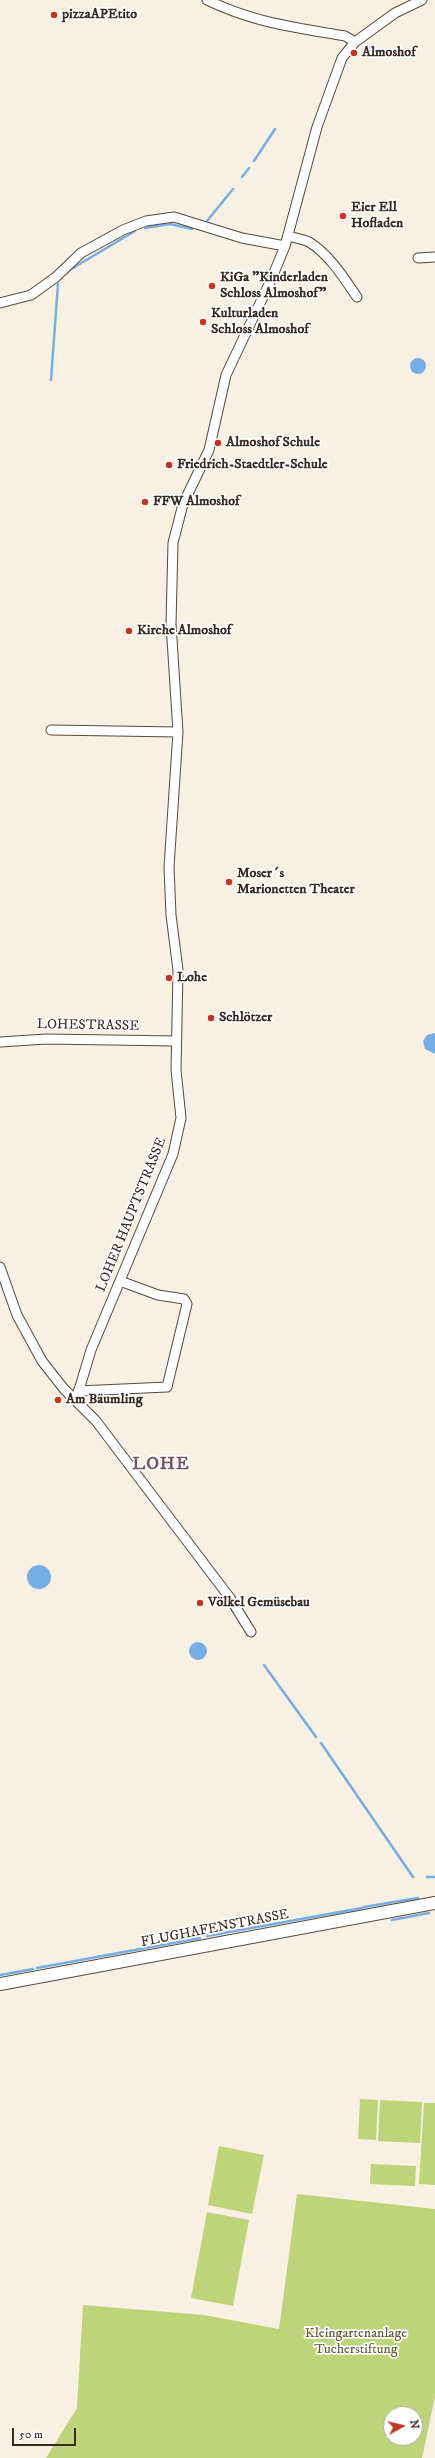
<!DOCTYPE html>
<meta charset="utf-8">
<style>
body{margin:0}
#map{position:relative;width:435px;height:2458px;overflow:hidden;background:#f8f0e2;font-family:"IM FELL DW Pica",serif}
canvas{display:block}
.north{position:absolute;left:383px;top:2406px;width:40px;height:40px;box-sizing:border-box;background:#fff;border:1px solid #b1aaa5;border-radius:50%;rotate:82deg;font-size:11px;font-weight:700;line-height:16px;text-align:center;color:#3b2a1e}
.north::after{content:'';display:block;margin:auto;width:14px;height:18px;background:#c8321e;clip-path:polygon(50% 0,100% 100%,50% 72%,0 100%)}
.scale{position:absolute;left:12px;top:2428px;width:64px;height:18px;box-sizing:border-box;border:2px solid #3b2a1e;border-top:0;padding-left:5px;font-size:12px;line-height:14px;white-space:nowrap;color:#3b2a1e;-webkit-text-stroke:3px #fff;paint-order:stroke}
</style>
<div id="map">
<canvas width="435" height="2458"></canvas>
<div class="north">N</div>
<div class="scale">50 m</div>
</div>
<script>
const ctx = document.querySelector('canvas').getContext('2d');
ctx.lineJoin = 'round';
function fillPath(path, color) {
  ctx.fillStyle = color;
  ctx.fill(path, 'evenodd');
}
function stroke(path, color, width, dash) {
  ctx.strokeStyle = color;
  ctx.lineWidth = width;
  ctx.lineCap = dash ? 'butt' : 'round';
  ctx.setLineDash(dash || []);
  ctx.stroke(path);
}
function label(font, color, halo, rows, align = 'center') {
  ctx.font = font + ' "IM FELL DW Pica",serif';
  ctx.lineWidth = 3.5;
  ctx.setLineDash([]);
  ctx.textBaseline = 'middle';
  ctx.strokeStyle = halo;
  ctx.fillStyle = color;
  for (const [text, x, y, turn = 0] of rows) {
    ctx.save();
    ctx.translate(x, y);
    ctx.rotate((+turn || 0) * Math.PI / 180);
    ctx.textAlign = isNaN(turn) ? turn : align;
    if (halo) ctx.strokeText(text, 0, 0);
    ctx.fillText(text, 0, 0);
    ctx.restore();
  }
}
const green = new Path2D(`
 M360 2099 378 2100 376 2140 358 2139Z
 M380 2100 422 2102 420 2143 378 2141Z
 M424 2103H435V2185L419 2184Z
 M219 2146 264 2155 252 2214 208 2205Z
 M371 2164 416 2166 415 2186 370 2184Z
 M297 2194 435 2209V2397L422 2458H46L77 2408 83 2305 204 2315 279 2329ZM391 2414H415V2438H391Z
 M207 2212 249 2220 233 2306 191 2298Z`);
const water = new Path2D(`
 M410 366a8 8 0 1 1 16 0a8 8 0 1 1-16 0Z
 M435 1033V1054L425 1049 423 1041 427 1035Z
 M27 1577a12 12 0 1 1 24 0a12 12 0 1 1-24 0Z
 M189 1651a9 9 0 1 1 18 0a9 9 0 1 1-18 0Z`);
const stream = new Path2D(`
 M254 161 275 129
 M242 177 249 168
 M207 221 233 189
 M145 228 170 224 192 229
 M68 271 135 231
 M51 380 58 284
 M264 1665 316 1737
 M321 1743 413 1877
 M427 1877H435
 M364 1907 418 1898
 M392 1920 429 1913
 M207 1936 362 1908
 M37 1968 200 1938
 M0 1975 33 1969`);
const minor = new Path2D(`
 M207 0C255 23 293 27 345 36L355 42
 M288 236C295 238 304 239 309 242 329 254 344 278 357 297
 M418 258 435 257
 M0 303 31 295 56 277 81 253 123 230 146 221 174 217 242 238 285 246
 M51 730 178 732
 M0 1042 46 1039 176 1041
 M0 1267 17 1315 42 1361 64 1389 96 1421 230 1598 251 1632
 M78 1391 167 1387 187 1304 184 1299 158 1295 120 1281
 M76 1400 91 1350 173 1154 181 1118 176 1070 178 970 171 915 169 867 178 732 171 624 173 543 183 504 209 450 226 375 271 280 285 246 317 127 342 58 355 42 395 13 422 0`);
const major = new Path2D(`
 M0 1984 435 1903`);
const markers = [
 [54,15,4,"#c8321e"],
 [354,53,4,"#c8321e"],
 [343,216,4,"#c8321e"],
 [212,286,4,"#c8321e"],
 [203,322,4,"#c8321e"],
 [218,443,4,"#c8321e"],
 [169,465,4,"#c8321e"],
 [145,502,4,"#c8321e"],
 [129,631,4,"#c8321e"],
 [229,882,4,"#c8321e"],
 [169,978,4,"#c8321e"],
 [211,1018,4,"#c8321e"],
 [58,1400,4,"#c8321e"],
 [200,1603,4,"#c8321e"]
];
const poiNames = [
 ["pizzaAPEtito",62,15],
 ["Almoshof",362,53],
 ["Eier Ell",351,208],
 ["Hofladen",351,224],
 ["KiGa \"Kinderladen",220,278],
 ["Schloss Almoshof\"",220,294],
 ["Kulturladen",211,314],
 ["Schloss Almoshof",211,330],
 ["Almoshof Schule",226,443],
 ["Friedrich-Staedtler-Schule",177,465],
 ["FFW Almoshof",153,502],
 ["Kirche Almoshof",137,631],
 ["Moser´s",237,874],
 ["Marionetten Theater",237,890],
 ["Lohe",177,978],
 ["Schlötzer",219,1018],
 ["Am Bäumling",66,1400],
 ["Völkel Gemüsebau",208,1603]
];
const streetNames = [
 ["LOHESTRASSE",88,1026,1],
 ["LOHER HAUPTSTRASSE",132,1215,-68],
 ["FLUGHAFENSTRASSE",215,1929,-11]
];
const parkNames = [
 ["Kleingartenanlage",356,2334],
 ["Tucherstiftung",356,2350]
];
const districtNames = [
 ["LOHE",161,1465]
];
fillPath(green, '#bed478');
fillPath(water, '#74aee4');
stroke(stream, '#74aee4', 2.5);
stroke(minor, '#57483b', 11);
stroke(major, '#57483b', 14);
stroke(minor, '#fff', 9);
stroke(major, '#fff', 12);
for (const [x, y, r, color] of markers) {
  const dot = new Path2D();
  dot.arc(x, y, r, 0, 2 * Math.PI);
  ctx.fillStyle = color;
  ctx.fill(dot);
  stroke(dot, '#fff', 1.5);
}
label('bold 14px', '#3b2a1e', '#fff', poiNames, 'left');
label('14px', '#3b2a1e', '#fff', streetNames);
label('14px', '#625d39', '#fff', parkNames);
ctx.letterSpacing = '1px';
label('bold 18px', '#755660', '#fff', districtNames);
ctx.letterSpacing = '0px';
</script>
